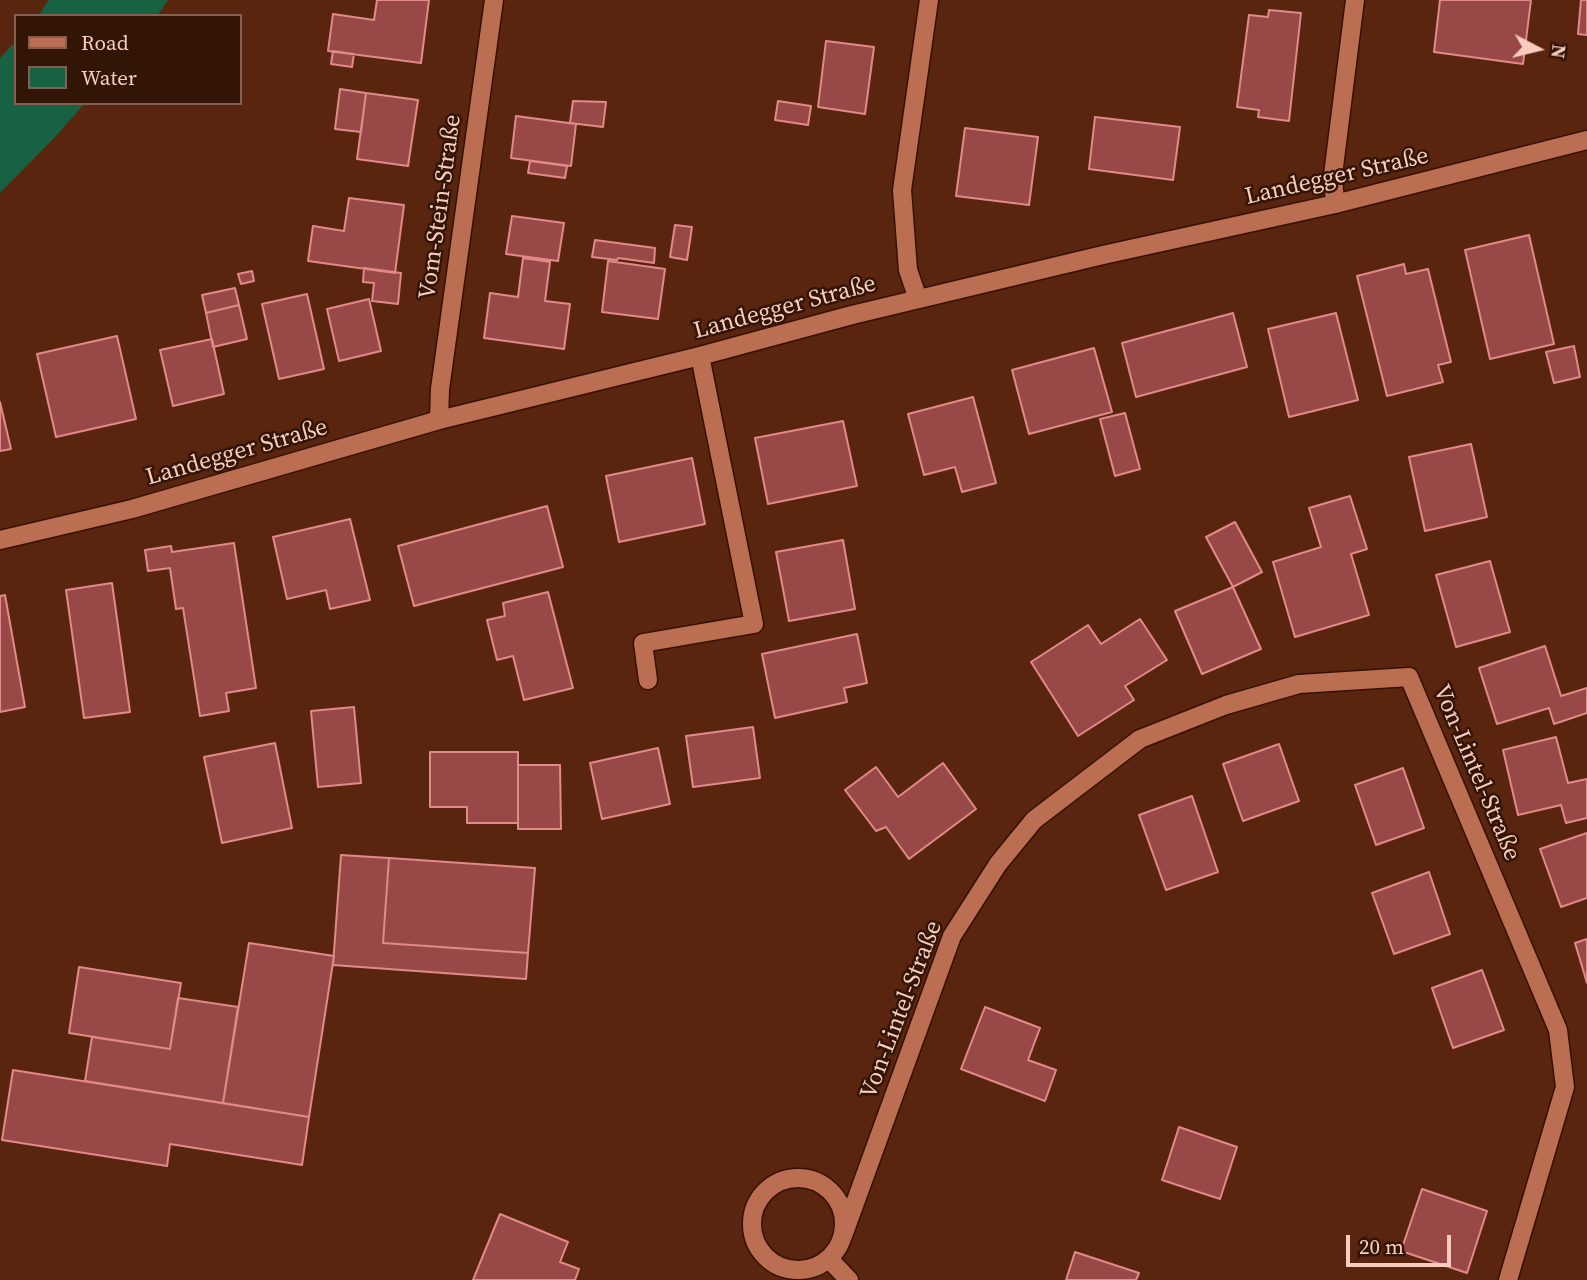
<!DOCTYPE html>
<meta charset="utf-8">
<style>
body{margin:0}
#map{position:relative;width:1587px;height:1280px;overflow:hidden;background:#5a250e;font-family:"Source Serif 4",serif}
canvas{display:block}
.legend{position:absolute;left:14px;top:14px;width:228px;height:91px;box-sizing:border-box;background:#331508;border:2px solid #825f50;margin:0;padding:9px 12px;list-style:none;font-size:21px;color:#f8cdbd}
.legend li{display:flex;align-items:center;gap:14px;height:35px}
.legend b{width:35px;border:2px solid #825f50}
.north{position:absolute;left:1503px;top:14px;width:70px;height:70px;-webkit-text-stroke:5px #331508;paint-order:stroke;rotate:97deg;font-size:19px;font-weight:700;line-height:28px;text-align:center;color:#f8cdbd}
.north::after{content:'';display:block;margin:auto;width:24px;height:32px;background:#f8cdbd;clip-path:polygon(50% 0,100% 100%,50% 72%,0 100%)}
.scale{position:absolute;left:1346px;top:1235px;width:105px;height:32px;box-sizing:border-box;border:4px solid #f8cdbd;border-top:0;padding-left:9px;font-size:21px;line-height:24px;white-space:nowrap;color:#f8cdbd;-webkit-text-stroke:5px #331508;paint-order:stroke}
</style>
<div id="map">
<canvas width="1587" height="1280"></canvas>
<ul class="legend">
<li><b style="height:9px;background:#bb6e51"></b>Road</li>
<li><b style="height:19px;background:#176243"></b>Water</li>
</ul>
<div class="north">N</div>
<div class="scale">20 m</div>
</div>
<script>
const ctx = document.querySelector('canvas').getContext('2d');
ctx.lineJoin = 'round';
function fillPath(path, color) {
  ctx.fillStyle = color;
  ctx.fill(path, 'evenodd');
}
function stroke(path, color, width, dash) {
  ctx.strokeStyle = color;
  ctx.lineWidth = width;
  ctx.lineCap = dash ? 'butt' : 'round';
  ctx.setLineDash(dash || []);
  ctx.stroke(path);
}
function label(font, color, halo, rows, align = 'center') {
  ctx.font = font + ' "Source Serif 4",serif';
  ctx.lineWidth = 5;
  ctx.setLineDash([]);
  ctx.textBaseline = 'middle';
  ctx.strokeStyle = halo;
  ctx.fillStyle = color;
  for (const [text, x, y, turn = 0] of rows) {
    ctx.save();
    ctx.translate(x, y);
    ctx.rotate((+turn || 0) * Math.PI / 180);
    ctx.textAlign = isNaN(turn) ? turn : align;
    if (halo) ctx.strokeText(text, 0, 0);
    ctx.fillText(text, 0, 0);
    ctx.restore();
  }
}
const water = new Path2D(`
 M49 0H168L157 16H38Z
 M16 41V103H85L56 136 0 193V58Z`);
const building = new Path2D(`
 M377 0H429L421 63 328 51 333 14 374 20Z
 M1440 0H1531L1523 64 1434 52Z
 M1581 0H1587V35L1578 34Z
 M1269 10 1301 13 1289 121 1258 117 1259 110 1237 107 1249 15 1268 17Z
 M826 41 874 47 865 114 818 107Z
 M333 51 354 54 352 67 331 64Z
 M340 89 366 93 361 132 335 129Z
 M366 93 418 100 408 166 357 159Z
 M573 101 606 102 603 127 570 123Z
 M778 101 811 106 808 125 775 120Z
 M516 116 576 124 571 166 511 158Z
 M1095 117 1180 127 1173 180 1089 169Z
 M965 128 1038 137 1029 205 956 196Z
 M530 161 567 166 565 178 528 173Z
 M349 198 404 205 395 273 308 261 313 226 344 231Z
 M512 216 564 223 558 261 506 254Z
 M675 225 692 227 687 260 670 257Z
 M1529 235 1554 344 1490 359 1465 250Z
 M595 240 655 248 654 263 618 258 617 260 592 257Z
 M523 258 550 262 545 301 570 304 564 349 484 338 490 293 518 297Z
 M608 261 665 269 658 319 602 312Z
 M1404 264 1406 274 1428 269 1451 362 1438 365 1443 382 1387 396 1357 276Z
 M364 268 401 273 398 304 372 301 374 283 363 282Z
 M252 271 254 281 241 284 238 274Z
 M235 288 239 305 206 313 202 295Z
 M307 294 324 369 279 379 262 304Z
 M369 299 381 351 339 361 327 309Z
 M239 305 247 339 213 347 206 313Z
 M1233 313 1247 367 1136 397 1122 343Z
 M1336 313 1358 400 1289 417 1268 329Z
 M117 336 136 419 56 437 37 354Z
 M212 339 224 394 173 406 160 350Z
 M1574 346 1580 377 1554 383 1546 352Z
 M1094 348 1112 412 1029 434 1012 370Z
 M973 397 996 483 962 492 955 467 924 475 908 414Z
 M0 402 11 449 0 451Z
 M1125 413 1140 469 1115 476 1100 419Z
 M843 421 857 486 768 504 755 438Z
 M1471 444 1487 517 1425 531 1409 457Z
 M692 458 705 524 619 542 606 476Z
 M1350 496 1367 549 1351 554 1369 615 1295 637 1273 562 1321 547 1309 508Z
 M547 506 563 567 414 606 398 546Z
 M350 519 370 600 330 609 326 590 287 599 273 537Z
 M1235 522 1262 572 1233 587 1206 537Z
 M843 540 855 609 789 621 776 552Z
 M234 543 256 688 226 693 229 711 200 716 183 608 176 609 170 568 148 571 145 550 171 546 172 552Z
 M1490 561 1510 632 1456 647 1436 575Z
 M112 583 130 712 84 718 66 590Z
 M1233 587 1261 649 1202 674 1175 611Z
 M548 592 573 688 524 700 513 656 497 660 487 620 505 616 503 603Z
 M5 595 25 707 0 712V596Z
 M1140 619 1167 660 1125 686 1134 700 1078 736 1031 662 1088 625 1101 644Z
 M857 634 867 683 844 688 847 702 775 718 762 654Z
 M1545 646 1561 696 1587 688V713L1554 724 1549 708 1497 724 1479 668Z
 M354 707 361 783 318 787 311 711Z
 M753 727 760 778 693 787 686 736Z
 M1556 737 1568 783 1587 779V818L1566 823 1561 805 1518 815 1503 750Z
 M275 743 292 828 222 843 204 757Z
 M1279 744 1299 801 1243 821 1223 764Z
 M658 748 670 804 602 819 590 763Z
 M430 752H518V823H467V807H430Z
 M943 763 976 809 909 859 886 827 876 831 845 790 876 767 898 797Z
 M518 765H560L561 829H518Z
 M1403 768 1424 828 1376 845 1355 785Z
 M1192 796 1218 872 1166 890 1139 815Z
 M1587 833V898L1561 907 1540 849Z
 M341 855 389 858 383 943 528 953 526 979 333 965Z
 M389 858 535 868 528 953 383 943Z
 M1429 872 1450 934 1394 954 1372 893Z
 M1587 939V983L1575 943Z
 M249 943 334 956 309 1117 223 1103Z
 M79 967 181 983 170 1049 69 1033Z
 M1482 970 1504 1030 1453 1048 1432 988Z
 M178 998 238 1007 223 1103 85 1081 92 1037 170 1049Z
 M985 1007 1040 1028 1028 1060 1056 1070 1045 1101 961 1069Z
 M13 1070 309 1117 302 1165 170 1144 167 1166 2 1140Z
 M1179 1127 1237 1147 1220 1199 1162 1180Z
 M1422 1189 1487 1211 1467 1273 1401 1251Z
 M500 1214 568 1242 560 1262 579 1269 575 1280H473Z
 M1075 1252 1139 1273 1136 1280H1066Z`);
const minor = new Path2D(`
 M1335 204 1333 175 1355 0
 M918 299 908 270 902 190 929 0
 M439 420 440 389 494 0
 M648 680 643 643 754 624 700 356
 M752 1224a46 46 0 1 1 92 0a46 46 0 1 1-92 0Z
 M843 1236 952 936 998 864 1034 820 1140 739 1226 705 1299 684 1409 677 1558 1030 1565 1087 1508 1280
 M829 1259 849 1280`);
const secondary = new Path2D(`
 M0 540 132 509 439 420 700 356 852 315 1103 255 1335 204 1587 140`);
const streetNames = [
 ["Landegger Straße",1337,177,-13],
 ["Vom-Stein-Straße",441,207,-82],
 ["Landegger Straße",785,308,-15],
 ["Landegger Straße",237,453,-16],
 ["Von-Lintel-Straße",1476,773,67],
 ["Von-Lintel-Straße",902,1010,-69]
];
fillPath(water, '#176243');
fillPath(building, '#994848');
stroke(building, '#e18a88', 2);
stroke(minor, '#361103', 21);
stroke(secondary, '#361103', 21);
stroke(minor, '#bb6e51', 18);
stroke(secondary, '#bb6e51', 18);
label('24px', '#f8cdbd', '#331508', streetNames);
</script>
